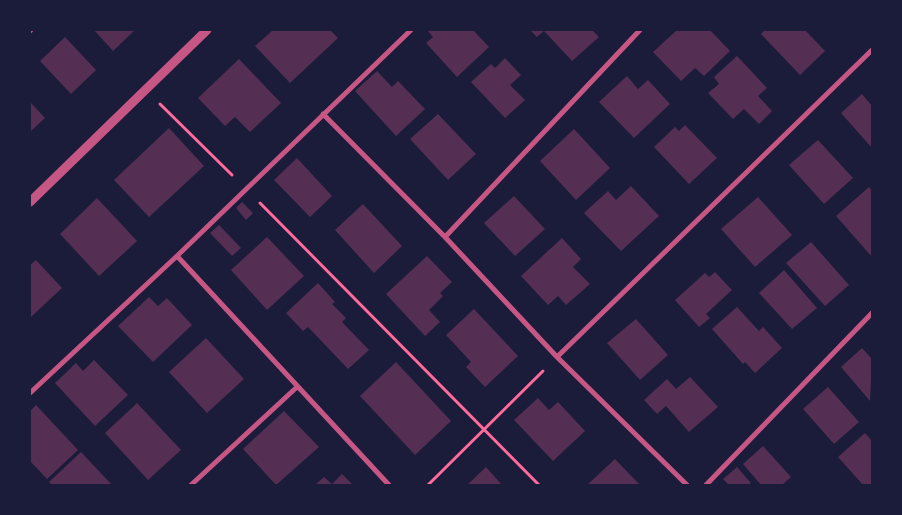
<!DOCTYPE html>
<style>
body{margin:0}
#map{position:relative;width:902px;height:515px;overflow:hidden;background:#1b1b3a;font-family:Mulish,sans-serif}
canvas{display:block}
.frame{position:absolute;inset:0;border:31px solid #1b1b3a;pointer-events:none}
</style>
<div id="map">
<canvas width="902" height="515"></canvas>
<div class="frame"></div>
</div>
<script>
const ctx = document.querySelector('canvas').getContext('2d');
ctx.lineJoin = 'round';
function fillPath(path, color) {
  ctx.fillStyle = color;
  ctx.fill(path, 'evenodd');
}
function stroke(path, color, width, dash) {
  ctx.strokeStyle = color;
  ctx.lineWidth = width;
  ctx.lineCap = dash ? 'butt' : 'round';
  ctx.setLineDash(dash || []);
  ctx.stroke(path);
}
const building = new Path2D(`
 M94 30H135L113 51Z
 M273 30H330L338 38 290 83 255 46Z
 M427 30H473L489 47 457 77 426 43 433 37Z
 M530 30H592L599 37 572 61 544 31 537 37Z
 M677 30H710L730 51 704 76 695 68 681 81 653 52Z
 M765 30H805L825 51 800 75 761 34Z
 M65 37 96 70 71 94 40 61Z
 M737 56 767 88 758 96 772 111 759 124 744 109 733 119 708 93 719 84 714 77Z
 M505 58 521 75 510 85 525 100 505 118 471 82 491 64 495 68Z
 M239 59 281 103 250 132 235 117 225 126 198 98Z
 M377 71 392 87 398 81 425 109 396 136 355 91Z
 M627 76 638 89 648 80 670 104 634 138 599 102Z
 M862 94 872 106V148L841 113Z
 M30 102 45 118 30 132Z
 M438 114 476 154 448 180 410 139Z
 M685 125 717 158 689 184 654 147 675 127 679 131Z
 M169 128 204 166 149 217 114 180Z
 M574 129 610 168 576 200 540 161Z
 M818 140 853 178 824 204 789 165Z
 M297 158 332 196 310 217 274 180Z
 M631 186 659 216 621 251 584 213 608 191 616 200Z
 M869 187 872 191V257L836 216Z
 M514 196 545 229 515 256 484 223Z
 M758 197 792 235 755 267 721 229Z
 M97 198 137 241 99 276 60 234Z
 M242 202 253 213 246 220 236 208Z
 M363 204 402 246 374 273 335 230Z
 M219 225 241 248 232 256 210 233Z
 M267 237 304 276 267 310 231 270Z
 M562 238 581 259 573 267 590 284 566 305 558 296 548 305 521 276Z
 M811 242 849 285 825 306 786 263Z
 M427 256 452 282 440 293 443 296 429 310 440 322 425 336 386 294Z
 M36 260 62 288 30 318V265Z
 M784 270 817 308 792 329 759 293Z
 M715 272 732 290 706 314 710 318 699 327 675 300 705 273 709 277Z
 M318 283 335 302 332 304 346 318 342 322 369 350 348 369 308 327 303 331 286 313Z
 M149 297 158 306 167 298 192 325 153 362 118 326Z
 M737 307 759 331 763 327 782 348 755 373 745 362 743 364 712 329Z
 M474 309 518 356 485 387 466 367 471 362 446 335Z
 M636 319 668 355 640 380 607 343Z
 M206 338 244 379 207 413 169 372Z
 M862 348 872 359 870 401 841 367Z
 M94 360 128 395 95 426 55 383 76 363 83 371Z
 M396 362 451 421 415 455 360 396Z
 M690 377 718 407 689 432 666 406 657 414 644 400 667 379 676 389Z
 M828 387 859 422 834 444 803 409Z
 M538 398 549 410 558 402 585 431 553 461 514 420Z
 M137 403 181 450 148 480 105 433Z
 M36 405 78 450 47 479 30 461V411Z
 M284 411 319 447 276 485 243 449Z
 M865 433 872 441V485H863L838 457Z
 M763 446 791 477 782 485H761L743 464Z
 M81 452 112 485H52L49 482Z
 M615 459 640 485H587Z
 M486 467 502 485H467Z
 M737 467 751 483 748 485H729L723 479Z
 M342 474 353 485H315L324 477 332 484Z`);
const path = new Path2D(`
 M160 104 232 175
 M260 203 539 485
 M428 485 543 371`);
const minor = new Path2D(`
 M30 31 31 30
 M323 114 445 237 557 357 687 485
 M445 237 640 30
 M177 256 389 485
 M557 357 872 50
 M30 393 177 256 411 30
 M191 485 297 387
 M706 485 872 313`);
const tertiary = new Path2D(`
 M30 202 207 30`);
fillPath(building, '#542f53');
stroke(path, '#ff6b9d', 3);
stroke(minor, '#c65784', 5);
stroke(tertiary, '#c65784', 9);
</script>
